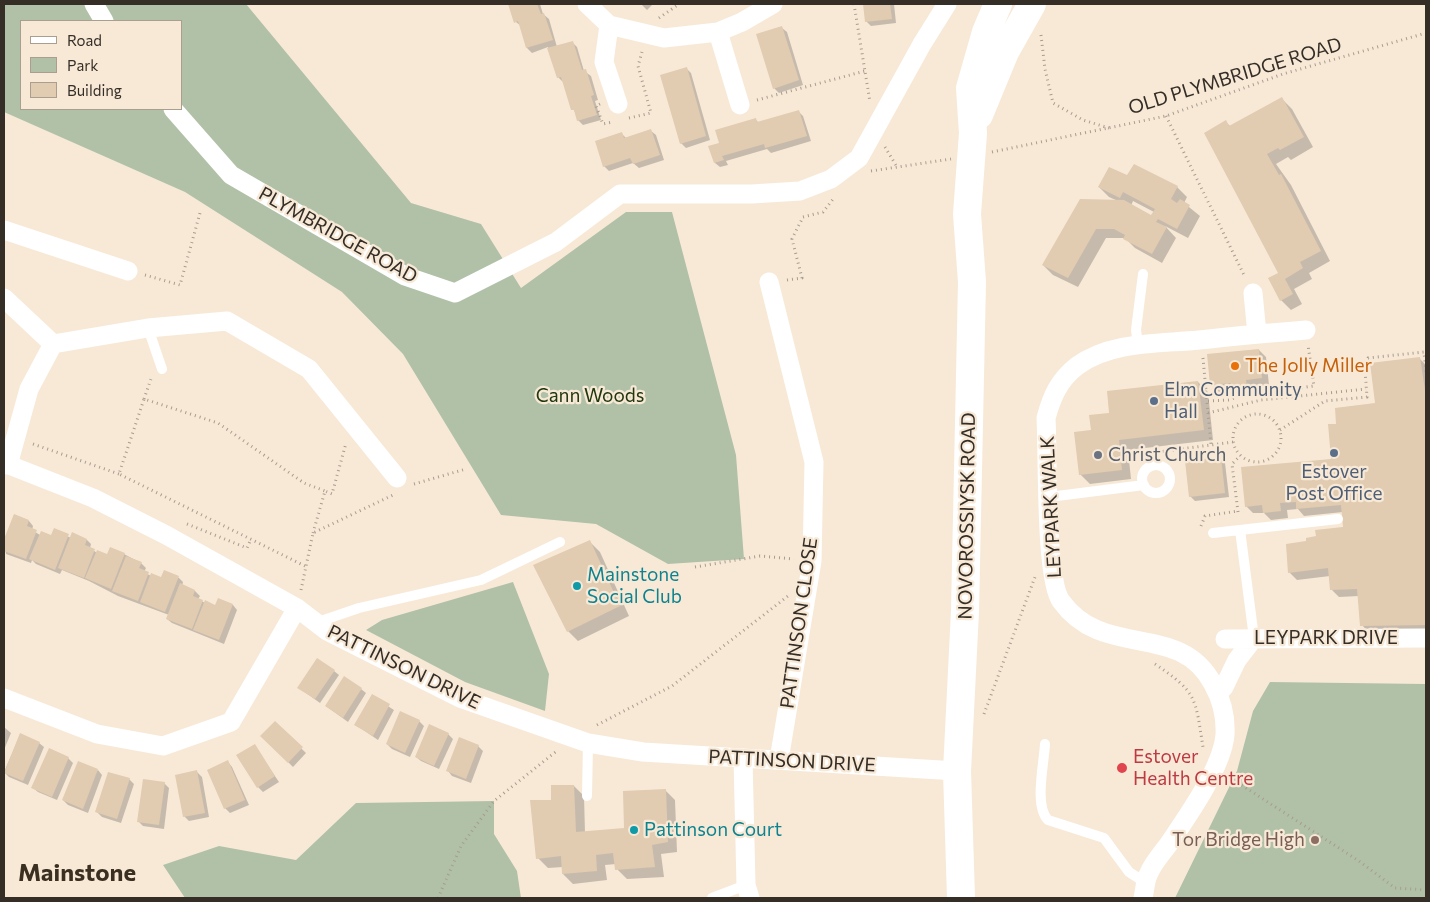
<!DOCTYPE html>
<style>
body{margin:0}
#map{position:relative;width:1430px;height:902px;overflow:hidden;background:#f8e9d7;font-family:Commissioner,sans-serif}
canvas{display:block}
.frame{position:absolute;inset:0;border:5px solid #342e27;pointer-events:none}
.legend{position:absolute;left:20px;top:20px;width:162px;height:90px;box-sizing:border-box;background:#f8e9d7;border:1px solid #aa9e91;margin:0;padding:6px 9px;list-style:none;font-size:15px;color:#342e27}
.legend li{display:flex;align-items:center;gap:10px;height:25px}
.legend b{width:25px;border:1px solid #aa9e91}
</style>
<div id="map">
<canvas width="1430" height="902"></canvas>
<div class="frame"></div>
<ul class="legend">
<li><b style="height:6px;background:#fff"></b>Road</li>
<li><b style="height:14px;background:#b1c1a8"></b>Park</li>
<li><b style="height:14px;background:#e1cbb1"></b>Building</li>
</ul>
</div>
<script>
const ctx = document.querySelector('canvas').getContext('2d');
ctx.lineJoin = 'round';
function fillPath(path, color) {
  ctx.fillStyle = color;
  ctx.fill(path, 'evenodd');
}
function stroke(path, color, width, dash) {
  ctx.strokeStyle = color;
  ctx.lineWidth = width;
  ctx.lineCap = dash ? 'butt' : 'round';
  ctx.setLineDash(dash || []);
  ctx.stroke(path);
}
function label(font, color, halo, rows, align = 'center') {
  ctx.font = font + ' Commissioner,sans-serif';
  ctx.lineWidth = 4.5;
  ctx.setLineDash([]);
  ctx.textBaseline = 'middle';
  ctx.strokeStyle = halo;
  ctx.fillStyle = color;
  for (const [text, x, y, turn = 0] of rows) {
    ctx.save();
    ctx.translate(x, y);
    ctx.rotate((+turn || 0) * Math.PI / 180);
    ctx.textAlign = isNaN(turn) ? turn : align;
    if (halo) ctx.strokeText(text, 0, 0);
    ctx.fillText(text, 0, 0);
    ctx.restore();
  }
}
const green = new Path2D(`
 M4 4H246L411 203 481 224 521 288 626 212H672L736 455 744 559 668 564 596 524 501 515 403 354 342 292 185 192 4 112ZM21 21H181V109H21Z
 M513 582 549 674 545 711 465 682 366 630 382 620Z
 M1270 682 1426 684V898H1175L1237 771 1253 711Z
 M494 801V834L517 871 521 898H185L163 865 219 846 296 860 356 803Z`);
const shadow = new Path2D(`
 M510 4H540L543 14 549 19 557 47 572 42 577 47 584 71 591 76 598 100 595 101 601 120 583 125 578 120 563 82 558 77 548 47 532 53 527 48 521 26 516 22Z
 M641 4H653L647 10Z
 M864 4H894L896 23 871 26 866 21Z
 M782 28 787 32 803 85 779 93 774 88Z
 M686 68 691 73 710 140 686 148 681 143Z
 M1282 99 1292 109 1313 147 1291 160 1288 157 1276 164 1291 185 1330 261 1309 273 1312 279 1294 289 1302 304 1291 310 1281 300 1280 273 1226 122 1231 127Z
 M798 111 803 116 811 141 771 153 767 149 726 161 728 165 720 167 715 163 720 144 755 119 759 123Z
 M651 131 656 135 664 160 639 168 633 163 609 171 604 166 621 133 627 139Z
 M1128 177 1177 187 1187 197 1184 203 1200 216 1188 238 1165 226 1176 238 1162 263 1135 248 1125 238H1106L1078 287 1053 275 1043 265 1118 201 1109 197 1099 187ZM1133 201 1154 212 1152 217 1131 206Z
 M1259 350 1266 357 1269 385 1253 387 1254 394 1241 395 1236 390 1219 392 1212 384Z
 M1419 358 1426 365V632L1369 633 1362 625 1359 596 1339 597 1332 590 1330 576 1297 580 1289 572 1307 543 1345 528 1343 512 1304 516 1298 509 1287 510 1288 518 1271 520 1264 513H1253L1246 506 1332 460 1338 425 1376 404Z
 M1198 382 1208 392 1213 440 1128 450 1131 479 1090 484 1080 474 1111 414Z
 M1220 458 1225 463 1229 497 1195 501 1190 496Z
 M14 515 29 521 33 526 32 530 40 535 52 536 54 530 71 538 87 540 91 544 90 548 97 553 108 555 124 554 141 563 146 568 144 572 151 576 162 578 165 572 179 578 183 582 182 586 195 591 200 596 198 599 205 603 216 606 218 600 233 605 237 610 224 644 172 623 167 619 169 615 118 596 89 581 62 570 60 574 36 564 32 560 31 563 6 554 4 542Z
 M590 542 600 552 629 616 578 641 568 631Z
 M334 671 339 675 320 703 299 688Z
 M361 689 366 693 348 722 326 706Z
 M372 696 394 710 378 740 356 725Z
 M419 721 424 726 410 757 392 749 387 744Z
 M275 723 306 753 293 767 262 736Z
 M4 727 11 733 4 750Z
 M448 734 453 739 439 769 421 761 416 757Z
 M20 735 39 743 44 747 28 785 9 777 4 772Z
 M254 745 279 782 263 792 258 787Z
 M478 746 483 751 471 783 452 776 448 771Z
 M68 758 73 763 57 800 38 792 33 788Z
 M228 762 232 767 249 805 230 813 225 808Z
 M98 770 102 775 88 813 68 805 63 800Z
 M197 772 202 777 209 817 189 821 184 816Z
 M129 779 134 784 121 823 102 817 97 812Z
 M164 783 169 788 164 829 143 826 138 821Z
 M574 786 584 796 585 833 626 829 665 790 675 800 677 852 661 854 664 877 627 879 617 869 616 864 605 865 607 880 573 884 563 874V867L548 868 538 858 552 802Z`);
const building = new Path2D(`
 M508 4H537L541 14 544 13 553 40 526 48 518 21 514 23Z
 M863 4H890L892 19 865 22Z
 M782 26 799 80 773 89 756 34Z
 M573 41 582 70 586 69 594 95 591 96 597 115 577 121 574 110H571L561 77 557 78 547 48Z
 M687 67 706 136 680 144 660 75Z
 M1282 97 1304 137 1280 150 1278 148 1267 154 1279 175 1281 174 1321 251 1300 262 1303 268 1285 279 1293 294 1280 301 1268 278 1278 273 1204 133 1226 120 1229 126Z
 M799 110 807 136 765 148 764 144 722 156 724 160 714 163 708 146 719 143 715 130 756 118 757 122Z
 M651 129 660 155 633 164 630 158 603 167 595 141 622 132 624 138Z
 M1134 164 1178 186 1171 199 1177 203 1180 199 1190 205 1177 229 1158 219 1156 222 1167 227 1152 254 1123 239 1125 235 1114 229H1096L1068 278 1042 265 1080 199 1124 200 1151 215 1155 209 1123 192 1120 198 1098 187 1109 167 1127 175Z
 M1259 349 1262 378 1246 380 1247 387 1232 388 1231 383 1210 385 1207 354Z
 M1420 357 1426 397V625L1360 626 1357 589 1330 590 1328 568 1288 573 1286 544 1306 541V538L1316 536 1315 530 1343 527 1341 505 1296 509V502L1280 503 1281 511 1263 513 1262 505 1245 507 1241 467 1331 459 1328 424H1336L1335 408 1375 403 1370 363Z
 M1198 381 1204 430 1119 440 1122 470 1079 475 1074 432 1091 430 1089 415 1109 413 1107 391Z
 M1221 457 1225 493 1189 497 1185 461Z
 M14 514 29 520 27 526 37 530 26 559 4 551V539Z
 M54 528 69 534 55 570 29 559 41 531 51 535Z
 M72 532 87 539 85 545 95 549 84 578 58 568Z
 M590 540 620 606 567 632 533 565Z
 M110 547 125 553 111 589 85 578 97 550 107 554Z
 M126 556 142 562 139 568 149 572 138 601 112 591Z
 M164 570 179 576 165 612 140 602 151 573 161 577Z
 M180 583 195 590 193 596 203 600 192 629 166 619Z
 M218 598 233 604 219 640 193 630 205 600 215 605Z
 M317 658 335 670 315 699 297 688Z
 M344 676 362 688 343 718 325 706Z
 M372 694 390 704 373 736 354 725Z
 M400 711 420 720 405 753 386 744Z
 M275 721 303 747 288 763 260 736Z
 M429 724 449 733 434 766 415 757Z
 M20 733 40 742 23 781 4 773Z
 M459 737 479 745 466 779 446 771Z
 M255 744 275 776 257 788 236 755Z
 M49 748 69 757 52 797 31 788Z
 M228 760 245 800 224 809 207 770Z
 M78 761 98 769 83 809 62 800Z
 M197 770 205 813 183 817 175 775Z
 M108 772 130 778 117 819 95 812Z
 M143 779 165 782 159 825 137 822Z
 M551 785H574L576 832 624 828 623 791 666 789 668 842 652 845 655 867 615 870 613 853 596 855 597 871 562 874 561 856 536 859 530 800H551Z`);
const path = new Path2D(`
 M854 4 870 102
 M659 18 679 4
 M1041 35 1045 69 1053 103 1083 120 1109 128
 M757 100 865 71
 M600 104 596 106 603 124 613 122
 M1166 116 1245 277
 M629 118 651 113 638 66 642 52
 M885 147 897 167
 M992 152 1166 116 1283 74 1426 33
 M871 171 951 159
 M145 275 180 285 200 213
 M787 280 802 278 792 239 803 217 823 212 834 198
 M1203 358 1211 445
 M144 399 152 376
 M1208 401 1229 400 1239 396 1314 386 1308 345
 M1208 413 1261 400 1366 389
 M1233 438a24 24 0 1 1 48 0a24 24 0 1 1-48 0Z
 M1280 430 1325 401 1367 397 1365 370 1368 358 1424 352 1426 372
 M33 444 119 474
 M1153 466 1151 453 1233 442
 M414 484 466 469
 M1238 512 1232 464 1240 456
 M187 524 247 548 251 539
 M1201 526 1205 516 1238 511
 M313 533 325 491 332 494 346 443
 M305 566 119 474 144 399 218 423 304 483 325 491
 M695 567 760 556 794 559
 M301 590 313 533 393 495
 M1155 664C1198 693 1195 698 1203 747
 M984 714 1035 577
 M597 725 672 686 788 596
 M1229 777 1359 861 1395 888 1426 890
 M438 898 461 846 494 801 558 750`);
const lane = new Path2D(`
 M148 328 162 369
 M1138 345 1136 330 1143 274
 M1142 479a14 14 0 1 1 28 0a14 14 0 1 1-28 0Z
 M1049 497 1144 485
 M1240 530 1254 638
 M1213 533 1338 519
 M315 623 359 608 481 580 560 542
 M1045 744C1044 764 1034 806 1048 820L1104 838 1129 872 1146 883
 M587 796 588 743
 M712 898 746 885`);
const street = new Path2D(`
 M94 4 104 21
 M587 4 609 25 664 38 718 32 742 22 773 4
 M609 25 604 62 618 104
 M718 32 740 105
 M173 109 231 175 405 276 455 293 556 242 620 194H752L800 191 831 179 859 158 922 44 947 4
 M4 230 128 271
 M769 282 814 462 812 561 779 760
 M1253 293 1257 334
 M4 298 53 344
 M4 463 93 498 166 535 297 608 327 631 460 698 588 743 643 752 957 771
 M8 465 29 389 53 344 148 328 227 321 309 369 397 478
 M1225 639 1426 638
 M1218 693 1224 687 1237 660 1254 638
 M4 698 97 734 163 746 231 722 297 608
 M743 758 746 885 750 898
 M1143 898C1145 890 1145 880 1149 873 1153 863 1162 853 1168 845 1187 817 1222 768 1225 735 1226 716 1222 700 1213 684 1179 620 1104 661 1061 601 1045 580 1048 451 1046 418 1052 396 1059 380 1077 366 1111 341 1159 344 1199 340 1235 336 1270 333 1306 330`);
const secondary = new Path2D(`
 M979 115 1005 52 1032 4
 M961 898 957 771 965 611 972 282 967 214 973 133 970 88 986 32 998 4`);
const markers = [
 [1235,366,5,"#e8710a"],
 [1154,401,5,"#5c6f8a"],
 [1334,453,5,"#5c6f8a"],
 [1098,455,5,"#6b7280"],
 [577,586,5,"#0f9aa8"],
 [1122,768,6,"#e0444e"],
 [634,830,5,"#0f9aa8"],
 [1315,840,5,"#8d6e63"]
];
const streetNames = [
 ["OLD PLYMBRIDGE ROAD",1235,76,-17],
 ["PLYMBRIDGE ROAD",338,235,29],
 ["LEYPARK WALK",1051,507,-93],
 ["NOVOROSSIYSK ROAD",967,516,-89],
 ["PATTINSON CLOSE",799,623,-82],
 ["LEYPARK DRIVE",1326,638],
 ["PATTINSON DRIVE",404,667,26],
 ["PATTINSON DRIVE",792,761,3]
];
const foodNames = [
 ["The Jolly Miller",1245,366]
];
const serviceNames = [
 ["Elm Community",1164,390],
 ["Hall",1164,412],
 ["Estover",1334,472,"center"],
 ["Post Office",1334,494,"center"]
];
const parkNames = [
 ["Cann Woods",590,396]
];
const worshipNames = [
 ["Christ Church",1108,455]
];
const cultureNames = [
 ["Mainstone",587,575],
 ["Social Club",587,597],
 ["Pattinson Court",644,830]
];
const healthNames = [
 ["Estover",1133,757],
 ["Health Centre",1133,779]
];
const educationNames = [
 ["Tor Bridge High",1305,840]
];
const districtNames = [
 ["Mainstone",77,873]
];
fillPath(green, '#b1c1a8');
fillPath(shadow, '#0003');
fillPath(building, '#e1cbb1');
stroke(path, '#a79c8e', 3, [1, 4]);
stroke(lane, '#fff', 10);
stroke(street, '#fff', 19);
stroke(secondary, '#fff', 28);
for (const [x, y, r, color] of markers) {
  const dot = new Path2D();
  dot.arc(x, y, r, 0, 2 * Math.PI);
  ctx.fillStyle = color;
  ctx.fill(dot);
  stroke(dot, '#f8e9d7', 2);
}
label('19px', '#342e27', '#f8e9d7', streetNames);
label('19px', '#c56008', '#f8e9d7', foodNames, 'left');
label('19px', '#4e5e75', '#f8e9d7', serviceNames, 'left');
label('19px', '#20380d', '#f8e9d7', parkNames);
label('19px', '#5b616d', '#f8e9d7', worshipNames, 'left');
label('19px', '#0d838f', '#f8e9d7', cultureNames, 'left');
label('19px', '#be3a42', '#f8e9d7', healthNames, 'left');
label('19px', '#785e54', '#f8e9d7', educationNames, 'right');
label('bold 24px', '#3a2f20', '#f8e9d7', districtNames);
</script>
